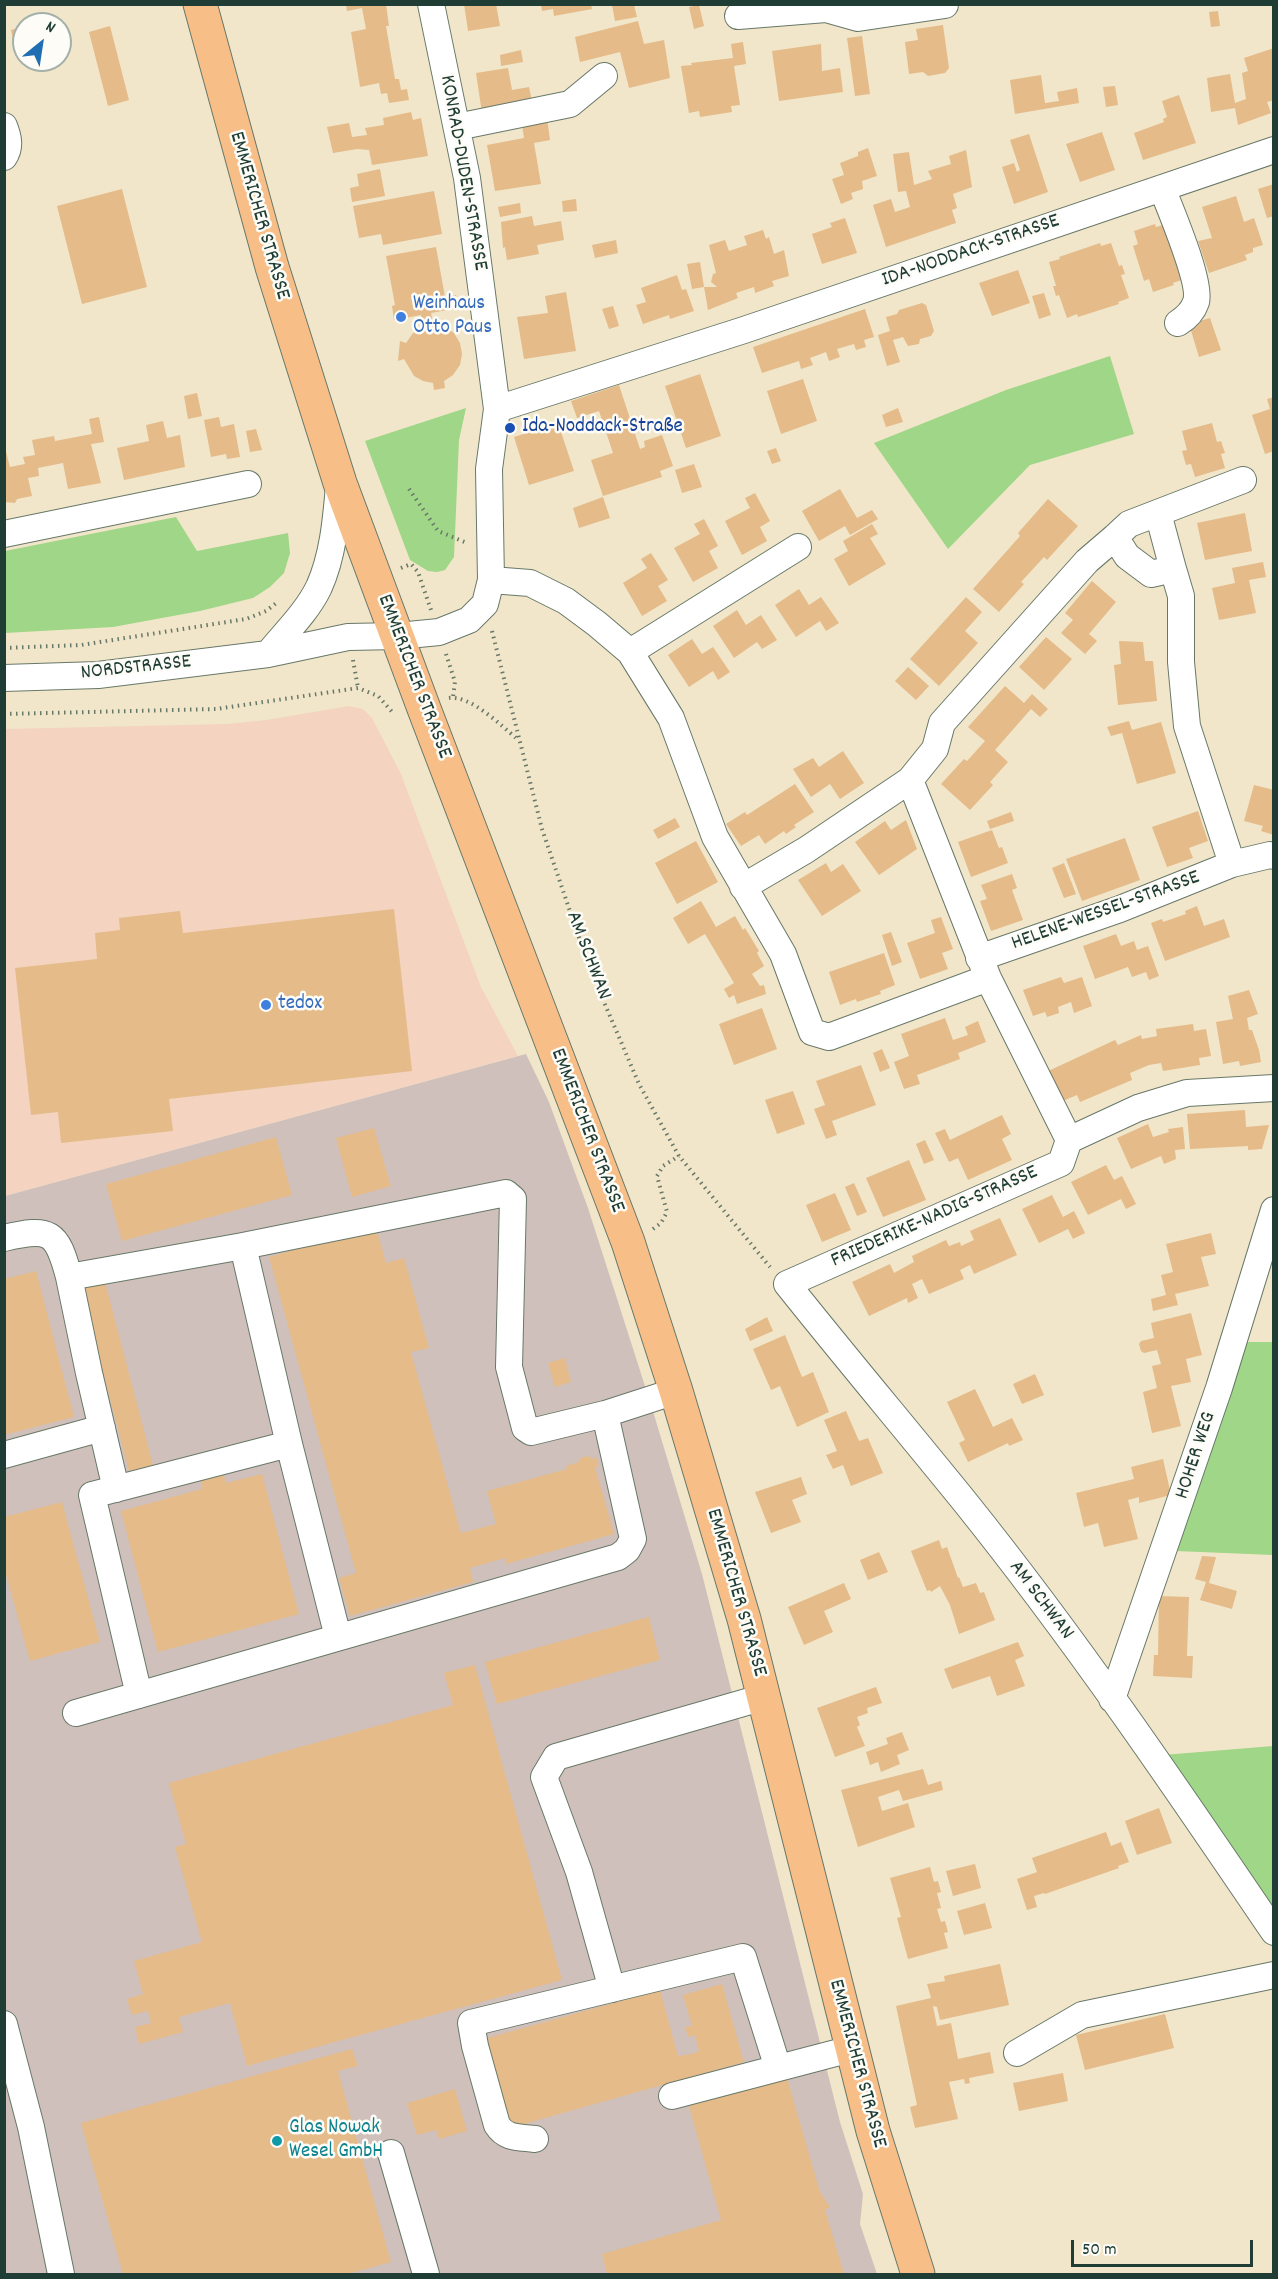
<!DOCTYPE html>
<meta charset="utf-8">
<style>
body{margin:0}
#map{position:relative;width:1278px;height:2279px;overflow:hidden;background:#f1e6ca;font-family:Dekko,sans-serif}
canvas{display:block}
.frame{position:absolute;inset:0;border:6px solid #1f3d34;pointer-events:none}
.north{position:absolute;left:12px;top:12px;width:60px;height:60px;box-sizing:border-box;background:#fdfcf7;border:2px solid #a4b0a9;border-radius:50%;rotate:30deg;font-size:16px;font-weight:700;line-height:24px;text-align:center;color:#1f3d34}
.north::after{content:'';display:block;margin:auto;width:21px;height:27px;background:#1f6fb2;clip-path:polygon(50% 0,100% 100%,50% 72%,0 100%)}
.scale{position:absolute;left:1071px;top:2240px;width:182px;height:27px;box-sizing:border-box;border:3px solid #1f3d34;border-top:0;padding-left:8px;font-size:18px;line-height:21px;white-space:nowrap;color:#1f3d34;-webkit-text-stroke:4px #fdfcf7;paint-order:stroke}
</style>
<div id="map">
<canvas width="1278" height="2279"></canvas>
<div class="frame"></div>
<div class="north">N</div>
<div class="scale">50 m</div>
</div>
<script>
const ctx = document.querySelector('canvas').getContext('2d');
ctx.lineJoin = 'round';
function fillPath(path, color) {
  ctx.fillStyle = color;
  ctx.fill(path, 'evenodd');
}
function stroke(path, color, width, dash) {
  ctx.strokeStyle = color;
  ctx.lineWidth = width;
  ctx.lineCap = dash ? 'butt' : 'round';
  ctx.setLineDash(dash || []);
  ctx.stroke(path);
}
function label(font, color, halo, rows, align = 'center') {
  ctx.font = font + ' Dekko,sans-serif';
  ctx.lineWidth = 5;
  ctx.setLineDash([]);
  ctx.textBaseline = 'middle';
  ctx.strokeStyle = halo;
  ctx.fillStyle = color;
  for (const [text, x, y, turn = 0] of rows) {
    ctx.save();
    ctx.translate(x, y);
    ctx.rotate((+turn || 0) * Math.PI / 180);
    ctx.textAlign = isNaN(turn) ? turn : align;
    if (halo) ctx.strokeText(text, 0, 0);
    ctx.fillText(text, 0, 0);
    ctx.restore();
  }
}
const built = new Path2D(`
 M349 706 363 709 372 718 401 774 481 987 518 1056 5 1196V729L227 724 266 720Z`);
const industrial = new Path2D(`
 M526 1054 549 1102 588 1208 652 1408 702 1574 840 2122 863 2194 860 2224 877 2274H5V1196Z`);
const green = new Path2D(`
 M1110 356 1134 434 1030 465 948 549 874 443 1006 390Z
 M466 408 459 440 454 557 445 570 437 572 428 571 410 560 365 441Z
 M176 517 197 551 288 533 290 553 284 573 270 587 253 598 200 611 113 627 5 633V551Z
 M1243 1342H1273V1555L1176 1551Z
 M1273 1746V1920L1163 1755Z`);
const building = new Path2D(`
 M346 4H386L389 26H386L395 79H399L401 90 407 89 409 100 389 103 387 93 381 94 379 83 360 87 351 32 366 29 362 8 347 11Z
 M464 4H496L500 26 468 31Z
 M541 4H591L592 9 554 16 553 9 542 11Z
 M612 5H634L637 17 615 21Z
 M699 5 704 26 694 29 689 7Z
 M1218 11 1220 26 1211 27 1209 12Z
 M638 21 644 44 664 40 670 78 629 88 620 52 580 62 575 37Z
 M943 25 949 68 945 73 928 76 923 72 909 74 905 42 918 40 916 29Z
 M110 26 129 100 108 106 89 32Z
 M21 27 24 47 15 49 11 30Z
 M862 36 870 94 855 96 847 38Z
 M743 42 746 64 734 66 740 105 731 106 732 112 700 117 699 111 689 113 681 66 692 65 691 63 733 58 731 44Z
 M821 44 822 71 840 68 843 92 779 101 772 51Z
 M1274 48V100L1267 102 1271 113 1238 125 1235 108 1211 112 1207 78 1230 74 1235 103 1246 99 1242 73 1248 71 1244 58Z
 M521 50 523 62 501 66 500 55Z
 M508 68 512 90 529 87 532 101 482 113 476 73Z
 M1041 75 1045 103 1059 101 1057 92 1077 88 1079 103 1015 114 1010 80Z
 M1115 86 1118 105 1106 107 1103 87Z
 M1179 95 1196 143 1143 160 1134 133 1164 122 1163 119 1167 117 1162 101Z
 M411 112 413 120 421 118 428 156 372 165 369 150 357 149 333 153 327 127 349 123 352 137 367 135 365 128 384 125 383 118Z
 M547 118 550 140 534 143 541 184 495 191 487 145 524 138 522 125Z
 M1102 132 1115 170 1080 182 1066 144Z
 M1029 134 1048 192 1014 204 1002 167 1014 163 1017 172 1020 170 1010 140Z
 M868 148 877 176 862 181 863 189 851 193 853 199 841 204 832 179 844 175 840 163 858 156V152Z
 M966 150 972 187 953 194 957 208 952 210 956 223 886 247 873 205 891 199 895 212 910 207 906 191 898 192 893 154 909 152 914 185 932 179 928 171 951 164 949 156Z
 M380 169 385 196 352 202 350 188 359 186 357 174Z
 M1274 184V216L1267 218 1258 189Z
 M122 189 147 287 82 304 57 206Z
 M434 191 442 234 383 245 381 234 359 238 353 206Z
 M1236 196 1244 222 1254 218 1263 245 1253 248V252L1245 255 1247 260 1209 273 1198 241 1212 238 1202 207Z
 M576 199 577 211 563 212 562 201Z
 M520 203 521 213 500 217 498 207Z
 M532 216 534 226 561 221 564 240 537 245 539 254 507 260 505 247 503 248 501 222Z
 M845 218 857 253 822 264 812 234 832 227 830 223Z
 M1155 224 1156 227 1167 224 1184 279 1173 283 1174 285 1153 292 1149 279 1144 281 1133 246 1138 244 1134 231Z
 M763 230 766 239 769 237 774 254 784 250 789 276 772 281 774 286 755 293 754 287 736 293 738 298 708 310 704 287H717L711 282 713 274 716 273 709 245 725 240 729 251 747 245 744 236Z
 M616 240 618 253 595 258 592 245Z
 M1100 243 1101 246 1111 243 1119 266 1122 265 1125 274 1121 275 1129 298 1118 302 1119 304 1078 317 1077 314 1067 318 1059 295 1056 296 1053 286H1056L1049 262 1060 259 1059 257Z
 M436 247 445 297 456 295 458 308 431 313 433 324 444 326 454 333 460 343 462 354 460 365 453 375 444 381 445 388 434 390 433 383 423 381 414 376 404 359 398 361 400 341 406 343 413 333 423 326 421 315 394 320 392 306 395 305 386 256Z
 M700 262 704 287 692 289 687 264Z
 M1018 270 1030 303 992 316 979 283Z
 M677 275 682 290 686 289 694 311 670 319 669 315 643 324 636 305 646 302 641 288Z
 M566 292 576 351 524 359 517 317 548 313 545 296Z
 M1044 293 1051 315 1039 319 1032 296Z
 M922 303 926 305 934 331 931 336 920 339 919 344 908 346 903 337 893 340 900 362 887 366 878 335 890 331 886 317 897 314 899 310Z
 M613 306 619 326 609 329 602 309Z
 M865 309 874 337 864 340 866 347 856 350 854 344 837 349 840 357 829 361 826 352 810 358 813 365 801 369 799 361 762 373 753 347Z
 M1210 318 1221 350 1199 357 1189 324Z
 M700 374 721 436 686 448 665 386Z
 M803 379 817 421 781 434 767 391Z
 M619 385 640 449 645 447 644 441 662 435 673 466 660 471 662 477 603 496 591 460 613 453 599 411 577 418 571 401Z
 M197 393 202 416 188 419 184 396Z
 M1274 397V451L1265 454 1252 415 1270 409 1267 399Z
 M898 408 903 422 886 427 882 415Z
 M99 417 104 442 91 444 101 483 68 489 63 463 38 468 39 476 28 478 32 496 17 499 15 503 4 502V444L10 467 25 464 23 457 35 455 32 440 54 436 55 441 92 434 89 419Z
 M219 417 221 427 234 424 240 457 227 459 226 454 211 457 204 420Z
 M163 421 167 438 180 435 185 467 124 480 117 448 149 441 146 425Z
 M558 423 574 471 529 485 514 437Z
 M1212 423 1217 442 1221 441 1225 453 1221 454 1225 468 1195 477 1191 464 1186 465 1182 451 1187 450 1182 431Z
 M256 429 262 450 250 452 246 431Z
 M776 448 781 461 772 464 767 451Z
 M694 464 702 487 682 493 675 470Z
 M840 489 857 518 872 510 878 519 850 535 845 526 819 541 802 511Z
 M755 493 770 521 760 527 767 541 742 555 725 521 750 508 745 498Z
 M603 497 610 518 579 528 573 508Z
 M1048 499 1078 526 1047 560 1044 557 1021 582 1024 584 999 612 973 589 1020 536 1018 533Z
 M1245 513 1252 551 1205 560 1197 523Z
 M704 519 718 546 709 551 718 568 693 582 674 548 700 534 694 524Z
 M872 524 878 534 870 538 886 564 849 586 834 559 848 551 843 541Z
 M651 553 668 580 658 586 667 601 642 616 623 583 647 568 641 559Z
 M1263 562 1266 577 1249 580 1256 613 1219 620 1212 588 1235 583 1232 568Z
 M1092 581 1116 602 1089 634 1097 641 1085 654 1061 633 1073 620 1065 613Z
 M799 589 809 605 821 597 839 623 826 631 820 621 796 637 775 605Z
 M966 597 982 612 965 631 978 643 939 686 910 659Z
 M737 610 746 625 761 615 777 640 762 649 757 642 734 658 713 626Z
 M1046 637 1072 659 1044 690 1019 667Z
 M692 639 702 654 713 647 730 672 718 680 713 671 689 687 668 655Z
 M1119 641 1143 642 1145 661H1153L1157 701 1118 705 1114 665 1121 664Z
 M908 667 929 686 916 700 895 681Z
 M1005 686 1024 703 1032 694 1048 709 1040 717 1031 709 995 750 1008 762 990 782 993 785 970 810 941 784 964 759 967 761 985 741 968 727Z
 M1129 721 1132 730 1161 722 1176 773 1137 784 1122 733 1111 736 1107 727Z
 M843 751 864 783 840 799 830 784 811 797 793 769 813 758 819 767Z
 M795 784 814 812 794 825 796 827 786 834 784 831 765 844 759 835 741 846 726 824 745 812 747 815Z
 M1254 785 1274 790V835L1261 831 1263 826 1244 821Z
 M1198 811 1208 841 1189 848 1193 858 1167 867 1152 827Z
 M1011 812 1014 821 990 829 987 821Z
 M675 818 680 827 658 839 653 830Z
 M906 820 917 849 879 875 855 842 885 821 891 830Z
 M992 830 999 848 1002 847 1008 863 971 877 958 842Z
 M1125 838 1140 880 1082 901 1066 859Z
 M696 841 718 882 677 904 655 863Z
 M826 863 831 872 843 864 861 891 822 916 798 880Z
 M1064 863 1076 894 1064 898 1052 868Z
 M1012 874 1017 888 1012 890 1023 920 991 931 980 901 987 899 981 885Z
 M701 901 716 927 735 916 743 930 745 928 759 951 757 953 764 966 752 974 760 986 764 985 766 994 737 1004 734 995 729 998 724 989 734 983 705 934 688 944 673 918Z
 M1197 906 1204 926 1224 919 1230 937 1165 961 1151 923 1162 919 1163 922 1186 914 1185 911Z
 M394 909 412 1071 169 1099 173 1131 61 1143 58 1112 31 1115 15 968 97 959 95 933 120 930 119 918 180 911 183 933Z
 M941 917 953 949 942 953 948 969 920 979 907 943 935 933 931 920Z
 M891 932 902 962 892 966 882 935Z
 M1116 934 1121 946 1134 941 1137 950 1148 946 1159 976 1149 980 1146 972 1132 977 1128 967 1095 979 1083 946Z
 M884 953 895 985 880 991 881 994 857 1002 856 999 840 1005 829 972Z
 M1061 977 1064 983 1082 977 1092 1006 1074 1013 1071 1002 1058 1007 1059 1013 1047 1017 1045 1012 1033 1016 1023 990Z
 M1249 990 1258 1014 1247 1018 1249 1030H1252L1259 1050 1261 1062 1240 1066 1239 1061 1223 1064 1216 1022 1233 1019 1228 996Z
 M762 1008 777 1049 734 1065 719 1024Z
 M945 1018 953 1040 968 1035 965 1027 978 1021 986 1042 958 1053 960 1059 917 1075 920 1084 904 1089 894 1062 909 1056 901 1034Z
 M1193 1024 1194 1031 1206 1029 1211 1056 1199 1058 1200 1065 1163 1071 1161 1063 1149 1065 1130 1073 1132 1080 1080 1102 1077 1095 1058 1103 1044 1073 1115 1040 1118 1045 1141 1035 1142 1039 1157 1036 1156 1029Z
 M882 1049 890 1068 880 1072 873 1053Z
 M861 1065 876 1105 832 1121 837 1135 826 1139 814 1109 825 1105 816 1081Z
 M793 1091 805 1124 777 1134 765 1100Z
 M1245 1110 1246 1127 1269 1125 1262 1149 1248 1150V1146L1190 1149 1187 1114Z
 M1002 1115 1011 1134 1002 1139 1012 1160 968 1180 958 1158 949 1162 935 1133 945 1129 950 1140Z
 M1148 1124 1153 1137 1169 1132 1168 1129 1183 1127 1185 1149 1175 1150 1176 1159 1164 1164 1161 1156 1131 1169 1117 1138Z
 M374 1128 391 1186 352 1197 336 1138Z
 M276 1137 292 1195 122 1241 106 1184Z
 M925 1140 934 1160 924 1164 916 1144Z
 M909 1160 926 1200 883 1217 866 1178Z
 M1106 1165 1114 1180 1122 1176 1136 1204 1126 1209 1121 1199 1088 1215 1071 1182Z
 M854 1183 867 1212 857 1216 845 1187Z
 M835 1193 851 1230 822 1242 806 1205Z
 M1052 1195 1063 1217 1074 1211 1085 1233 1073 1239 1068 1229 1039 1243 1022 1209Z
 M1000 1218 1017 1255 974 1274 970 1265 960 1270 964 1279 929 1294 922 1279 912 1284 918 1298 908 1303 907 1298 869 1316 852 1282 890 1264 894 1273 914 1262 912 1256 946 1240 949 1246 960 1242 961 1246 974 1240 970 1231Z
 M376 1227 386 1263 404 1258 429 1348 411 1352 461 1533 496 1524 487 1491 567 1469 566 1466 579 1462 580 1458 589 1456 592 1459 596 1457 599 1466 595 1467 614 1534 506 1564 505 1558 470 1568 473 1582 350 1616 339 1578 356 1573 269 1257Z
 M1211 1233 1216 1254 1201 1257 1209 1286 1175 1294 1178 1305 1153 1311 1151 1299 1166 1295 1161 1275 1173 1272 1166 1244Z
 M36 1271 74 1417 4 1435V1279Z
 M105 1282 153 1465 129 1471 81 1289Z
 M1191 1313 1202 1355 1186 1359 1191 1382 1171 1386 1181 1426 1152 1433 1143 1392 1157 1388 1152 1366 1161 1364 1157 1350 1144 1353 1141 1351 1139 1344 1141 1341 1154 1338 1151 1323Z
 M767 1317 773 1331 750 1341 745 1329Z
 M785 1335 802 1377 813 1372 829 1412 797 1427 780 1386 771 1390 753 1349Z
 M565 1358 571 1382 555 1387 548 1363Z
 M1035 1374 1044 1395 1022 1404 1013 1384Z
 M975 1389 993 1427 1012 1418 1023 1440 1009 1446 1008 1443 968 1462 959 1443 965 1440 947 1402Z
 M846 1411 859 1441 868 1438 883 1473 851 1486 843 1465 833 1469 826 1455 837 1451 824 1420Z
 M1163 1459 1171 1495 1139 1503V1497L1128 1500 1138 1539 1104 1547 1098 1523 1084 1527 1076 1493 1134 1479 1131 1467Z
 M222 1469 226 1483 262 1474 299 1614 158 1652 121 1511 202 1489 199 1475Z
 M801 1477 807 1494 792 1500 801 1522 771 1533 755 1492Z
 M62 1502 100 1642 30 1661 4 1567V1517Z
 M939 1540 942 1549 947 1547 958 1578 959 1577 963 1587 976 1583 980 1593 984 1592 995 1620 959 1634 950 1605 940 1586 931 1592 930 1590 927 1591 911 1551Z
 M879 1552 888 1572 868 1580 860 1560Z
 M1202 1556 1216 1557 1209 1583 1237 1591 1232 1609 1200 1600 1206 1582 1195 1579Z
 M844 1583 851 1599 824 1611 833 1632 804 1645 788 1607Z
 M1159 1596 1189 1597 1187 1656H1193L1192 1678 1153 1676 1154 1655H1158Z
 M649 1617 660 1660 497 1704 485 1662Z
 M1018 1642 1024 1656 1015 1660 1025 1686 997 1696 990 1676 952 1689 944 1669Z
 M475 1665 562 1980 247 2066 230 2003 179 2017 183 2032 139 2044 135 2027 151 2023 148 2011 132 2015 127 1999 143 1994 134 1961 202 1942 175 1847 186 1844 169 1783 453 1705 444 1673Z
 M876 1687 882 1703 867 1708 868 1713 857 1717 860 1725 857 1727 865 1746 835 1757 817 1708Z
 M902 1732 909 1750 897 1755 900 1764 881 1772 878 1762 870 1765 866 1752 888 1744 886 1738Z
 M923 1769 928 1785 941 1781 943 1790 903 1801 899 1790 878 1797 882 1811 908 1803 915 1827 858 1847 841 1790Z
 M1159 1808 1172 1843 1137 1855 1125 1821Z
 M1106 1832 1111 1846 1121 1842 1129 1862 1118 1866 1119 1868 1045 1894 1044 1893 1034 1896 1037 1907 1027 1910 1017 1879 1037 1872 1032 1858Z
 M975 1864 981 1888 953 1896 946 1871Z
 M930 1867 934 1882 938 1881 941 1892 937 1893 941 1908 937 1909 941 1922 945 1921 948 1932 944 1933 948 1948 908 1959 897 1918 901 1917 890 1878Z
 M985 1903 992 1928 964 1935 957 1911Z
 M1000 1964 1009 2005 940 2020 937 2007 933 2006 937 2026 951 2023 958 2059 990 2052 994 2073 969 2078 970 2083 965 2084 964 2079 949 2082 958 2119 915 2128 910 2107 917 2105 896 2006 931 1998 927 1984 945 1981 944 1976Z
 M722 1984 744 2062 506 2129 484 2039 660 1990 678 2056 691 2054 699 2051 695 2035 688 2037 685 2027 692 2026 683 1995Z
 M1165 2014 1174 2048 1085 2070 1076 2035Z
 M352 2049 358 2066 338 2071 391 2262 351 2273 352 2274H123L81 2123Z
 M1063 2073 1068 2101 1019 2111 1013 2083Z
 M787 2078 820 2192 830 2207 825 2210 844 2274H607L602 2254 721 2220 689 2106Z
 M455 2089 467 2131 439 2139 436 2130 417 2135 407 2103Z`);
const path = new Path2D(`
 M409 489 438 531 467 543
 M401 568 411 564 418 572 431 610
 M492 631 542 829 589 967 639 1084 679 1156 770 1267
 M4 648 81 645 246 619 266 611 279 601
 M446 654 455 682 453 697
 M353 660 358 688
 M449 698C470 695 501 725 516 738
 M4 714 216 709 358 688 378 696 394 714
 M653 1229 661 1223 667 1212 657 1176 663 1166 679 1156`);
const minor = new Path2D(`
 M826 9 858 18 945 5
 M738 16 826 9V4
 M4 126C8 136 11 147 4 157
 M457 127 570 104 604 76
 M1162 188C1170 209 1202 283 1196 302 1193 311 1186 318 1178 323
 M497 409 744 330 1274 150
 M1158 513 1173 569
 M4 534 248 484
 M1115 537 1129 524 1243 480
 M491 580 530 583 566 601 597 624 630 652 671 718 715 837 783 954 812 1032 829 1037 988 978
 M630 652 798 547
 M268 654C285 633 307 612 319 587 333 556 336 520 339 486
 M4 678 98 675 268 654 348 637 398 636 439 632 469 620 485 604 491 580 489 469 497 409 467 178 431 4
 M910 780 935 749 942 723 1087 561 1115 537 1127 556 1151 574 1173 569 1181 596V662L1187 726 1232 864
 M743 887 806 850 910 780 988 978 1069 1140 1061 1163 787 1284C845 1357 906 1429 965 1502 1075 1639 1175 1786 1274 1932
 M979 958 1120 909 1232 864 1270 855 1274 856
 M1069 1140 1138 1108 1187 1093 1274 1088
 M4 1238C50 1227 57 1231 69 1277
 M4 1455 102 1428
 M116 1489 89 1373 69 1277 243 1246
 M338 1637 289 1444 243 1246 506 1193 513 1199 509 1367 525 1428 531 1432 605 1414
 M139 1695 92 1495 289 1444
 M1112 1699 1219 1388 1274 1210
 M76 1713 618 1557 627 1550 633 1539 605 1414 676 1391
 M612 1989 579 1872 544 1777 556 1757 764 1697
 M4 2024 31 2127 61 2274
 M1017 2053 1082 2015 1274 1975
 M672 2096 851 2049
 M535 2139C519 2137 506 2139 497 2125L475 2046 471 2023 743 1957 778 2068
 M391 2153 426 2274`);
const major = new Path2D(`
 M200 4 272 267 340 483 423 706 628 1242 676 1391 744 1619 873 2131 918 2274`);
const markers = [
 [401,317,6,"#3f7fe0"],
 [510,428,6,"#1a4fb4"],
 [266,1005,6,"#3f7fe0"],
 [277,2141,6,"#0f9aa8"]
];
const streetNames = [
 ["KONRAD-DUDEN-STRASSE",462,173,80],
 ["EMMERICHER STRASSE",258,216,74],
 ["IDA-NODDACK-STRASSE",971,252,-19],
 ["NORDSTRASSE",136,669,-6],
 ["EMMERICHER STRASSE",413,677,69],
 ["HELENE-WESSEL-STRASSE",1106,912,-20],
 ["AM SCHWAN",587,956,69],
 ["EMMERICHER STRASSE",586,1131,69],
 ["FRIEDERIKE-NADIG-STRASSE",935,1218,-24],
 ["HOHER WEG",1197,1456,-72],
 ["EMMERICHER STRASSE",735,1593,74],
 ["AM SCHWAN",1040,1601,53],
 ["EMMERICHER STRASSE",856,2064,75]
];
const shopNames = [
 ["Weinhaus",413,305],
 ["Otto Paus",413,329],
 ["tedox",278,1005]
];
const transitNames = [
 ["Ida-Noddack-Straße",522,428]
];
const cultureNames = [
 ["Glas Nowak",289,2129],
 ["Wesel GmbH",289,2153]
];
fillPath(built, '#f4d3c0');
fillPath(industrial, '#d0c0bc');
fillPath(green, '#a0d687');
fillPath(building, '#e4bb89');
stroke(minor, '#687868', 28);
stroke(major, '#687868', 35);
stroke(path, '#687868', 4, [1.5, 4.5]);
stroke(minor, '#fff', 26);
stroke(major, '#f7be88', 33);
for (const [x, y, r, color] of markers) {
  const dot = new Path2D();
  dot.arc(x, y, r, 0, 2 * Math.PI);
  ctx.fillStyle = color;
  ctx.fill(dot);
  stroke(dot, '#fdfcf7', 2);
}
label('21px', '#1f3d34', '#fdfcf7', streetNames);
label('21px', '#366cbe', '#fdfcf7', shopNames, 'left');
label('21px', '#164399', '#fdfcf7', transitNames, 'left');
label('21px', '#0d838f', '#fdfcf7', cultureNames, 'left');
</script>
